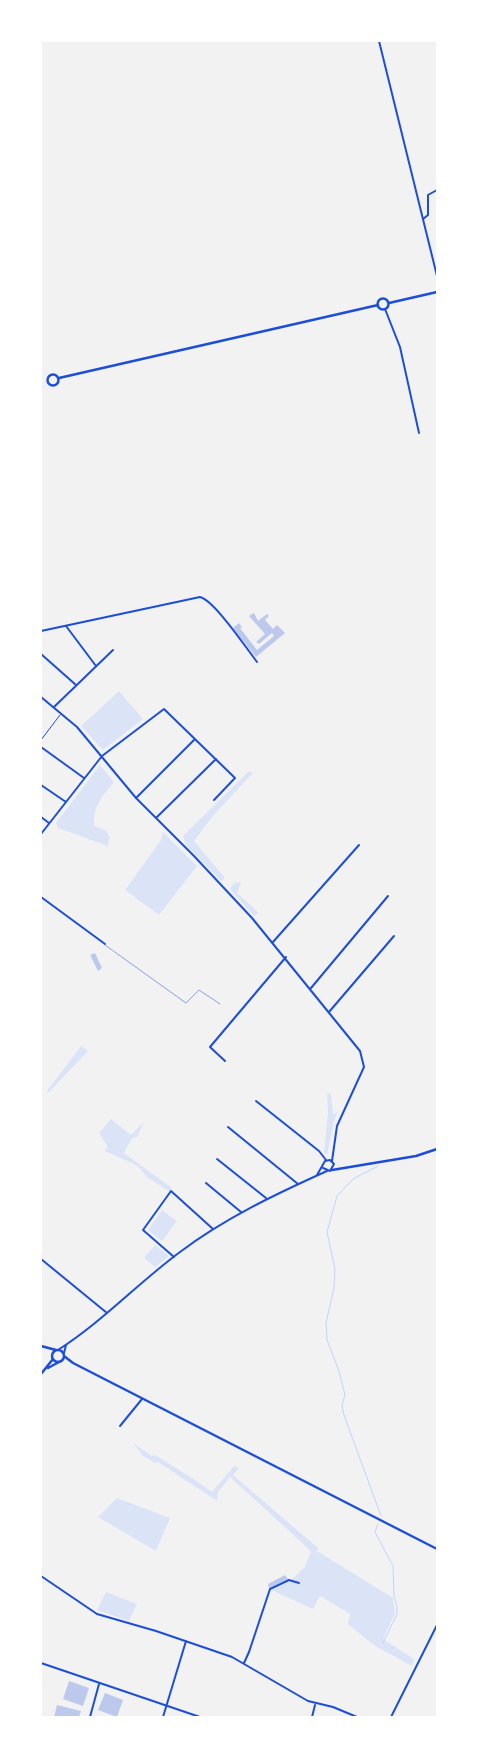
<!DOCTYPE html>
<style>
body{margin:0}
#map{position:relative;width:478px;height:1758px;overflow:hidden;background:#f2f2f2;font-family:Ubuntu,sans-serif}
canvas{display:block}
.frame{position:absolute;inset:0;border:42px solid #fff;pointer-events:none}
</style>
<div id="map">
<canvas width="478" height="1758"></canvas>
<div class="frame"></div>
</div>
<script>
const ctx = document.querySelector('canvas').getContext('2d');
ctx.lineJoin = 'round';
function fillPath(path, color) {
  ctx.fillStyle = color;
  ctx.fill(path, 'evenodd');
}
function stroke(path, color, width, dash) {
  ctx.strokeStyle = color;
  ctx.lineWidth = width;
  ctx.lineCap = dash ? 'butt' : 'round';
  ctx.setLineDash(dash || []);
  ctx.stroke(path);
}
const green = new Path2D(`
 M119 691 143 719 103 750 81 726Z
 M100 765 114 782C104 794 91 809 95 826L106 831 110 837 108 846 58 828 56 823Z
 M249 771 253 773 212 817 194 841 225 878 221 881 186 845 183 836Z
 M163 832 197 866 159 915 125 890 161 840Z
 M241 882 237 893 259 913 254 916 230 889 234 883Z
 M81 1046 88 1051 48 1093 47 1091Z
 M327 1093 331 1094 333 1115 338 1111 334 1121 327 1155 324 1153 328 1113Z
 M111 1119 131 1135 144 1122 137 1137 132 1138 124 1153 172 1188 170 1192 147 1177 138 1166 105 1151 108 1147 99 1133Z
 M162 1210 177 1221 162 1241 148 1230Z
 M155 1245 169 1256 155 1267 144 1258Z
 M133 1443 152 1456 156 1455C175 1468 194 1478 212 1492L234 1466 239 1468 233 1475 318 1548 317 1551 393 1598 395 1613 383 1639 414 1659 412 1666 375 1646 348 1624 350 1614 320 1596 313 1609 271 1590 290 1581 305 1567 311 1551 230 1477 218 1492 217 1501 158 1462 155 1463 143 1456Z
 M117 1498 170 1518 156 1551 98 1517Z
 M106 1592 137 1604 129 1621 97 1610Z`);
const stream = new Path2D(`
 M378 1166 353 1179 337 1196 327 1232 335 1269 334 1288 326 1323 327 1340 339 1371 345 1395 342 1405 344 1415 381 1516
 M378 1524 375 1532 393 1566 394 1596 397 1606V1614L383 1643`);
const building = new Path2D(`
 M254 613 258 621 267 614 269 616 265 620 273 629 277 625 285 633 256 657 233 628 239 623 242 627 240 628 257 650 274 636 272 633 259 644 256 642 265 634 249 616Z
 M95 953 102 968 98 971 90 955Z
 M285 1575 288 1579 269 1588 268 1584Z
 M69 1681 89 1688 83 1706 63 1699Z
 M105 1693 123 1700 117 1717 98 1710Z
 M57 1705 81 1711 79 1717H54Z`);
const service = new Path2D(`
 M105 945 186 1003 199 990 220 1004`);
const pedestrian = new Path2D(`
 M41 740 60 715`);
const minor = new Path2D(`
 M379 41 437 276
 M423 219 428 215V195L437 190
 M385 309 400 347 419 433
 M66 626 96 666
 M41 631 200 597C214 600 247 649 257 662
 M41 654 76 685
 M41 697 77 727 136 798 194 856 252 918 360 1051 364 1067 337 1126 332 1161
 M54 707 113 650
 M41 747 84 778
 M41 785 66 802
 M136 798 195 739
 M41 817 49 823
 M156 818 216 759
 M41 834 102 756 164 709 235 778 214 800
 M41 897 105 944
 M273 942 359 845
 M311 988 388 896
 M329 1012 394 936
 M225 1061 210 1047 286 957
 M256 1101 319 1151 326 1160
 M228 1127 298 1184
 M217 1159 266 1198
 M317 1175 325 1161 330 1160 334 1164 330 1171 323 1168
 M206 1183 241 1212
 M174 1257 143 1230 171 1191 213 1229
 M41 1259 107 1313
 M58 1350C102 1322 138 1283 180 1252 225 1218 276 1194 327 1171
 M64 1353 66 1345
 M120 1426 142 1399
 M41 1576 97 1614 156 1631 232 1657 308 1701 333 1707 357 1717
 M41 1663 200 1717
 M244 1663 249 1652 270 1589 289 1580 299 1583
 M90 1717 99 1684
 M163 1717 186 1641
 M312 1717 315 1705
 M391 1717 437 1625`);
const tertiary = new Path2D(`
 M332 1170 416 1156 437 1149
 M48 1368 59 1362
 M41 1374 53 1359`);
const secondary = new Path2D(`
 M377.5 304a5.5 5.5 0 1 1 11 0a5.5 5.5 0 1 1-11 0Z
 M389 303 437 292
 M47.5 380a5.5 5.5 0 1 1 11 0a5.5 5.5 0 1 1-11 0Z
 M59 378 378 305
 M41 1346 56 1350
 M52 1356a6 6 0 1 1 12 0a6 6 0 1 1-12 0Z
 M64 1356 73 1363 437 1549`);
fillPath(green, '#dbe4f7');
stroke(stream, '#bfd3fe', 1);
fillPath(building, '#bdc9ec');
stroke(service, '#1d4ed8', 0.5);
stroke(pedestrian, '#1d4ed8', 1);
stroke(minor, '#1d4ed8', 2);
stroke(tertiary, '#1d4ed8', 2.5);
stroke(secondary, '#1d4ed8', 2.5);
</script>
